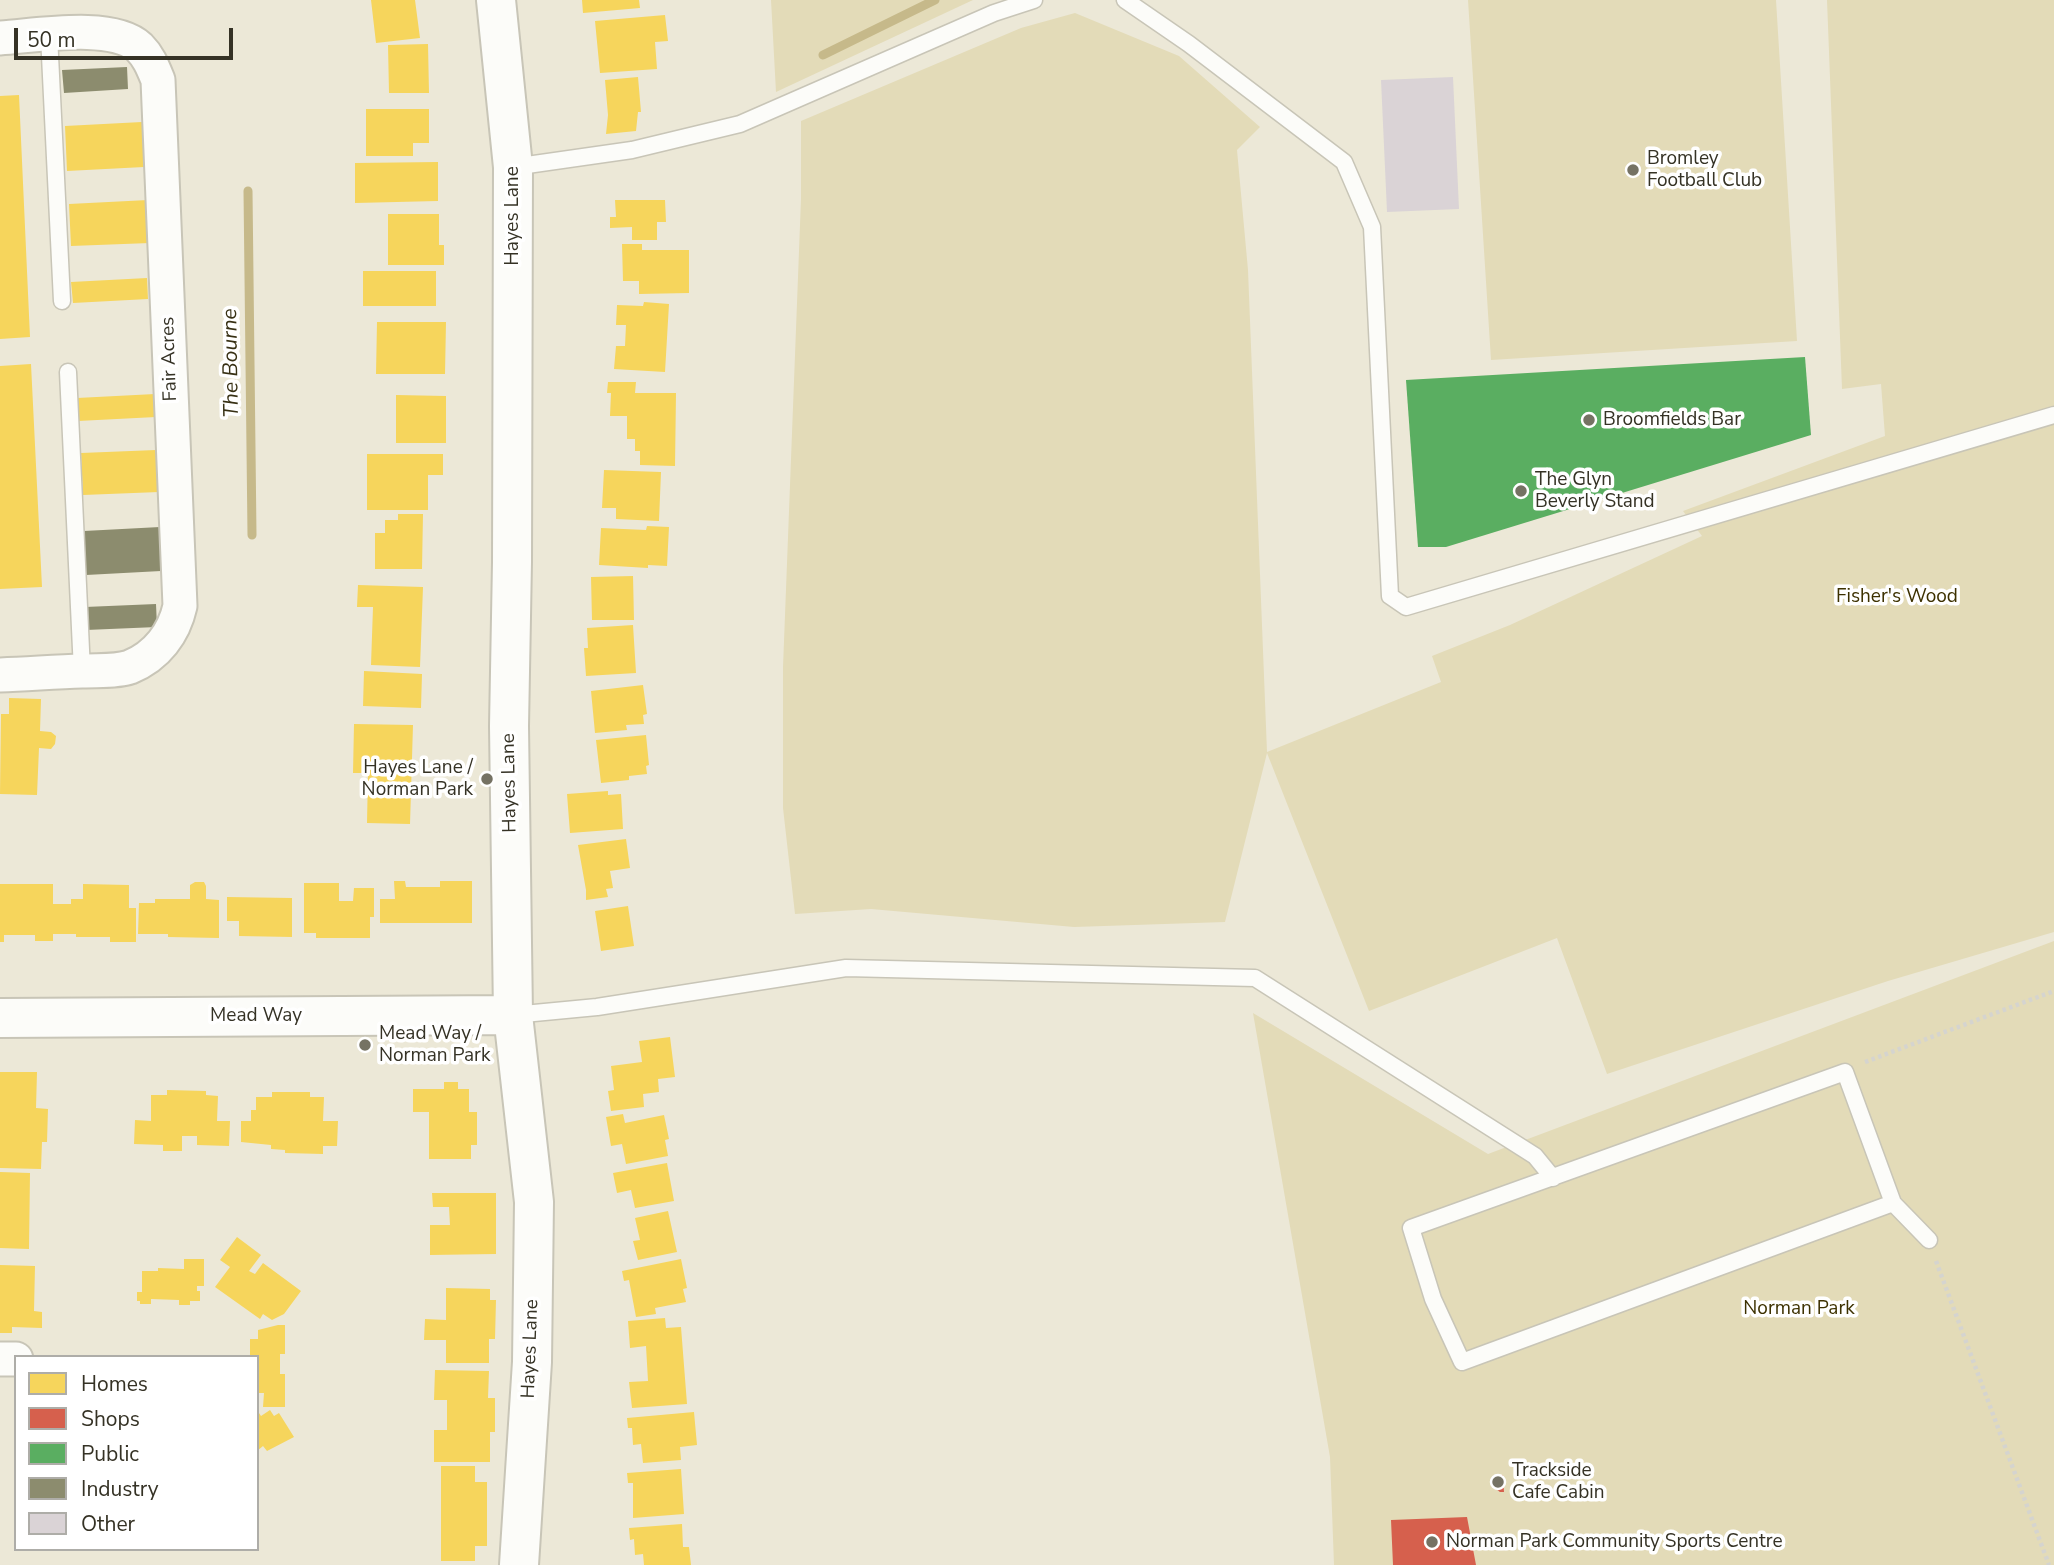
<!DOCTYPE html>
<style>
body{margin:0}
#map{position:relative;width:2054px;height:1565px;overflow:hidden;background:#ece8d7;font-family:"Nunito Sans",sans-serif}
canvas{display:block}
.legend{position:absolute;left:14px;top:1355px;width:245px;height:196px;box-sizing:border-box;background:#fff;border:2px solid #aeada8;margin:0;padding:9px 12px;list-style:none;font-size:21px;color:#353225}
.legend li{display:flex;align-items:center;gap:14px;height:35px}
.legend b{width:35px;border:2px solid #aeada8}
.scale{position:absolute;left:14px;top:28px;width:219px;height:32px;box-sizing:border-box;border:4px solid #353225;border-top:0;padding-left:9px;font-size:21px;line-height:24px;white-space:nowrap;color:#353225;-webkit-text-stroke:5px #fff;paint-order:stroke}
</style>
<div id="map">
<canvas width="2054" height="1565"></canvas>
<ul class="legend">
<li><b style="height:19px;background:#f6d55c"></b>Homes</li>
<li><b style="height:19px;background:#d6604d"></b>Shops</li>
<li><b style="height:19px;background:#5aae61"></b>Public</li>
<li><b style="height:19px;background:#8c8c6e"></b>Industry</li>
<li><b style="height:19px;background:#dad3d6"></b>Other</li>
</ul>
<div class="scale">50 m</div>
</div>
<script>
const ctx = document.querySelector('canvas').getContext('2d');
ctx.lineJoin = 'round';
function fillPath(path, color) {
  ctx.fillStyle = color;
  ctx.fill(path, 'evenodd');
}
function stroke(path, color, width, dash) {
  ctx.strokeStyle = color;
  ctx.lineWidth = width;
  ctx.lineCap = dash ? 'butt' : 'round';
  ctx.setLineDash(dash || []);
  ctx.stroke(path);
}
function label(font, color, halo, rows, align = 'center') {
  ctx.font = font + ' "Nunito Sans",sans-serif';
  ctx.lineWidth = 7;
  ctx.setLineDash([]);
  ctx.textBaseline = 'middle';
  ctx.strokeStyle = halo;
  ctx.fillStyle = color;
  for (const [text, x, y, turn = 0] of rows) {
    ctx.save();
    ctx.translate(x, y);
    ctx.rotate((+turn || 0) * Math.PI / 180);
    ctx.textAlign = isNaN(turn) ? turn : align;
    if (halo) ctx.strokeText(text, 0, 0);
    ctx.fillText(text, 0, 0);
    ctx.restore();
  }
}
const green = new Path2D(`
 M771 0H973L776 92Z
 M1468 0H1776L1797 341 1491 360Z
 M1827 0H2054V932L1888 981 1607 1074 1557 938 1369 1011 1267 753 1225 922 1074 927 871 909 795 914 783 808V667L801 199V121L1021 28 1075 13 1179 56 1260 127 1237 150 1248 270 1267 752 1441 682 1432 656 1510 625 1702 536 1683 511 1885 436 1881 384 1842 389Z
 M2054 941V1565H1334L1330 1457 1253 1013 1488 1154Z`);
const homes = new Path2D(`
 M371 0H415L420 38 376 43Z
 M582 0H639L640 8 583 13Z
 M665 15 668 41 655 42 657 69 600 73 595 21Z
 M428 44 429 93H389L388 45Z
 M638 77 641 112H638L636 131 606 134 608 115 605 80Z
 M19 95 30 337 0 339V96Z
 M366 109H429V143H413V156H366Z
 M142 122 144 167 67 171 65 126Z
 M438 162V201L355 203V163Z
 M148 200 150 243 71 246 69 204Z
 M615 200H665L666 222H657V240H632V227L610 228V217H616Z
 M388 214H439V245H444V265H388Z
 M622 244H642V250H689V293L639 294V281H623Z
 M363 271H436V306H363Z
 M147 278 148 299 73 303 71 282Z
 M644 302 669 304 665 372 614 369 616 346H625L626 325H616L617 305 643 306Z
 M377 322H446L445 374H376Z
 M31 364 42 587 0 589V366Z
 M608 382H636L635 393H676L675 466 640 465V451H635V439H627V416H610L611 393H607Z
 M155 394 156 417 78 421 77 398Z
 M396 395 446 396V443H396Z
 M156 450 159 492 83 495 81 453Z
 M367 454H443V475H428V510H367Z
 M604 470 661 472 659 521 616 519V508H602Z
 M398 514H423L422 569H375V533H385V520H398Z
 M647 526 669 527 667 566 648 565V568L599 565 601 528 646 530Z
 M633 576 634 620H592L591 577Z
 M358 585 423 587 420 667 371 665 373 607H357Z
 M633 625 636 673 586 676 584 648H588L587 628Z
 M364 671 422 674 421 708 363 706Z
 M643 685 647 714 643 715 644 724 626 725 627 730 595 733 591 691Z
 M9 698 41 699 40 731 51 732 56 736 55 744 51 749 39 748 37 795 0 794 1 714H9Z
 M354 724 413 725 410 824 367 823 368 773H353Z
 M646 735 649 765 646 766 647 774 629 776V780L601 783 596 740Z
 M608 791V795L621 794 623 829 570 833 567 794Z
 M626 839 630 868 610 871 613 888 606 889 608 897 586 900V890L578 845Z
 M394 881H405L406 887H440V881H472V923H380V899H395Z
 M195 882H204L206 886V899L219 900V938L168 937V934H138L139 903H155V899H190V885Z
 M304 883H339V901H353L354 888H374V917H370V938H316V933H304Z
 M0 884H53V904H71V899H83V884L129 885V908H136V942H110V937H76V934H53V941H35V935H4V942H0Z
 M227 897 292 898V937L239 936V921H227Z
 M628 906 634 946 601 951 595 911Z
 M670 1037 675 1077 658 1079 659 1092 643 1094 644 1107 611 1111 608 1091 614 1090 611 1066 642 1062 639 1041Z
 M0 1072H37L36 1108 48 1109 47 1142H42L41 1169 0 1168Z
 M444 1082H458V1089H469V1112H477V1145H471V1159H429V1112H413V1089H444Z
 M167 1090 206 1091V1095L218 1096 217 1121H230L229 1146 197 1145V1136H182V1151H163V1145L134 1144 135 1120 151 1121V1095H167Z
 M272 1092H310V1097H324L323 1121H338L337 1146H323V1154L285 1153V1150L271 1149V1145L241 1142V1121H251V1110H256V1097H272Z
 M623 1114 625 1123 664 1115 669 1139 665 1140 668 1156 626 1164 622 1144 611 1146 606 1117Z
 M667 1163 674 1201 635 1208 631 1190 617 1193 613 1173Z
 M0 1172 30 1173 29 1249 0 1248Z
 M432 1193H496V1254L430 1255V1225H450L449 1207H433Z
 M668 1211 677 1252 638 1260 633 1241 640 1240 635 1218Z
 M237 1237 261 1255 249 1271 255 1274 263 1263 301 1291 284 1314 272 1320 263 1314 260 1319 215 1287 230 1267 220 1260Z
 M184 1259H204V1286H197V1291H200V1301H190V1305H179V1300L151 1299V1304H140V1301H137V1292H142V1271H158V1268L184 1269Z
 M681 1259 687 1288 683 1289 686 1302 655 1308 656 1314 636 1317 629 1280 624 1281 622 1271Z
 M0 1265 35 1266 34 1311 42 1312V1328L12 1327V1333H0Z
 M446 1288 490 1289V1300H496L495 1339H489V1363H446V1340H424L425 1319 446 1320Z
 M665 1318 666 1328 681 1327 687 1404 632 1408 629 1382 648 1381 646 1346 630 1348 628 1321Z
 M278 1325H285V1354H280V1374H285V1407H263L264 1393H257V1357H250V1339H258V1330Z
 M435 1370 489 1371 488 1398H495V1432H490V1462H434V1430H447V1400H434Z
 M257 1410 261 1416 270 1410 274 1416 279 1413 294 1437 267 1451 263 1446 257 1451Z
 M694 1412 697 1445 680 1447 681 1460 643 1463 641 1444 633 1445 632 1428H628L627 1418Z
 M441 1466H475V1482H487V1546H475V1561H441Z
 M681 1469 684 1514 633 1518V1483H628L627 1473Z
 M682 1524 683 1547H689L691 1565H644L643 1554 635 1555 634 1539 630 1540 629 1528Z`);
const shops = new Path2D(`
 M1503 1475 1504 1492H1500L1493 1487V1476Z
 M1467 1517 1476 1565H1393L1391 1520Z`);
const public = new Path2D(`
 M1805 357 1811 435 1446 547H1418L1406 380Z`);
const industry = new Path2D(`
 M127 67 128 89 64 93 62 70Z
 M160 527 161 571 86 575 84 531Z
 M156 604 157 627 86 630 85 607Z`);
const stream = new Path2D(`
 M823 55 935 0
 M248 191 252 535`);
const building = new Path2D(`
 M1453 77 1459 209 1387 212 1381 80Z`);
const path = new Path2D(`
 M1865 1062 2054 991
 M1936 1261 2049 1565`);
const lane = new Path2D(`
 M1125 0 1189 44 1344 162 1372 227 1390 596 1406 607 2054 415
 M49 35 62 301
 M513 167 632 150 740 124 994 13 1034 0
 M68 372 82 671
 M513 1015 597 1007 846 968 1255 978 1535 1156 1553 1178
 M1845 1072 1893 1203 1462 1362 1433 1299 1411 1228Z
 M1893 1203 1929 1240`);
const street = new Path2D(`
 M0 38C35 36 112 22 139 47 149 57 153 68 158 80L180 606C174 633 157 656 130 667 116 672 97 670 82 671 54 672 27 674 0 675
 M0 1359H16`);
const secondary = new Path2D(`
 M496 0 513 167 512 562 509 726 513 1015 534 1202 532 1362 519 1565
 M0 1018 513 1015`);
const markers = [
 [1633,170,7,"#757263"],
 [1589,420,7,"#757263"],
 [1521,491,7,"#757263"],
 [487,779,7,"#757263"],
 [365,1045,7,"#757263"],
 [1498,1482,7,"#757263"],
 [1432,1542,7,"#757263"]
];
const poiNames = [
 ["Bromley",1647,159],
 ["Football Club",1647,181],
 ["Broomfields Bar",1603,420],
 ["The Glyn",1535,480],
 ["Beverly Stand",1535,502],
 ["Hayes Lane /",473,768,"right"],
 ["Norman Park",473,790,"right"],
 ["Mead Way /",379,1034],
 ["Norman Park",379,1056],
 ["Trackside",1512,1471],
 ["Cafe Cabin",1512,1493],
 ["Norman Park Community Sports Centre",1446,1542]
];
const streetNames = [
 ["Hayes Lane",513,216,-90],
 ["Fair Acres",170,359,-92],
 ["Hayes Lane",510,783,-91],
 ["Mead Way",256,1016],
 ["Hayes Lane",531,1349,-88]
];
const parkNames = [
 ["Fisher's Wood",1897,597],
 ["Norman Park",1799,1309]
];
const waterNames = [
 ["The Bourne",232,363,-91]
];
fillPath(green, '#e3dbb8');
fillPath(homes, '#f6d55c');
fillPath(shops, '#d6604d');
fillPath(public, '#5aae61');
fillPath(industry, '#8c8c6e');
stroke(stream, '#c6b98a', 9);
fillPath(building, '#dad3d6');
stroke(lane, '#c8c5b7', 19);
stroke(street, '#c8c5b7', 37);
stroke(secondary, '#c8c5b7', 42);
stroke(path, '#d5d4cf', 4.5, [3.5, 3.5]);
stroke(lane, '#fcfcf9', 16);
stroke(street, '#fcfcf9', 33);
stroke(secondary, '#fcfcf9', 38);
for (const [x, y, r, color] of markers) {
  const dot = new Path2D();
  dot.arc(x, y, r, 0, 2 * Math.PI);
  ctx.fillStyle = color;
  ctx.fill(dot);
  stroke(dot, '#fff', 2.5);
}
label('19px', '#353225', '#fff', poiNames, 'left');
label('19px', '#353225', '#fff', streetNames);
label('19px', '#3d3100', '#fff', parkNames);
label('italic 21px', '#373014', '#fff', waterNames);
</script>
